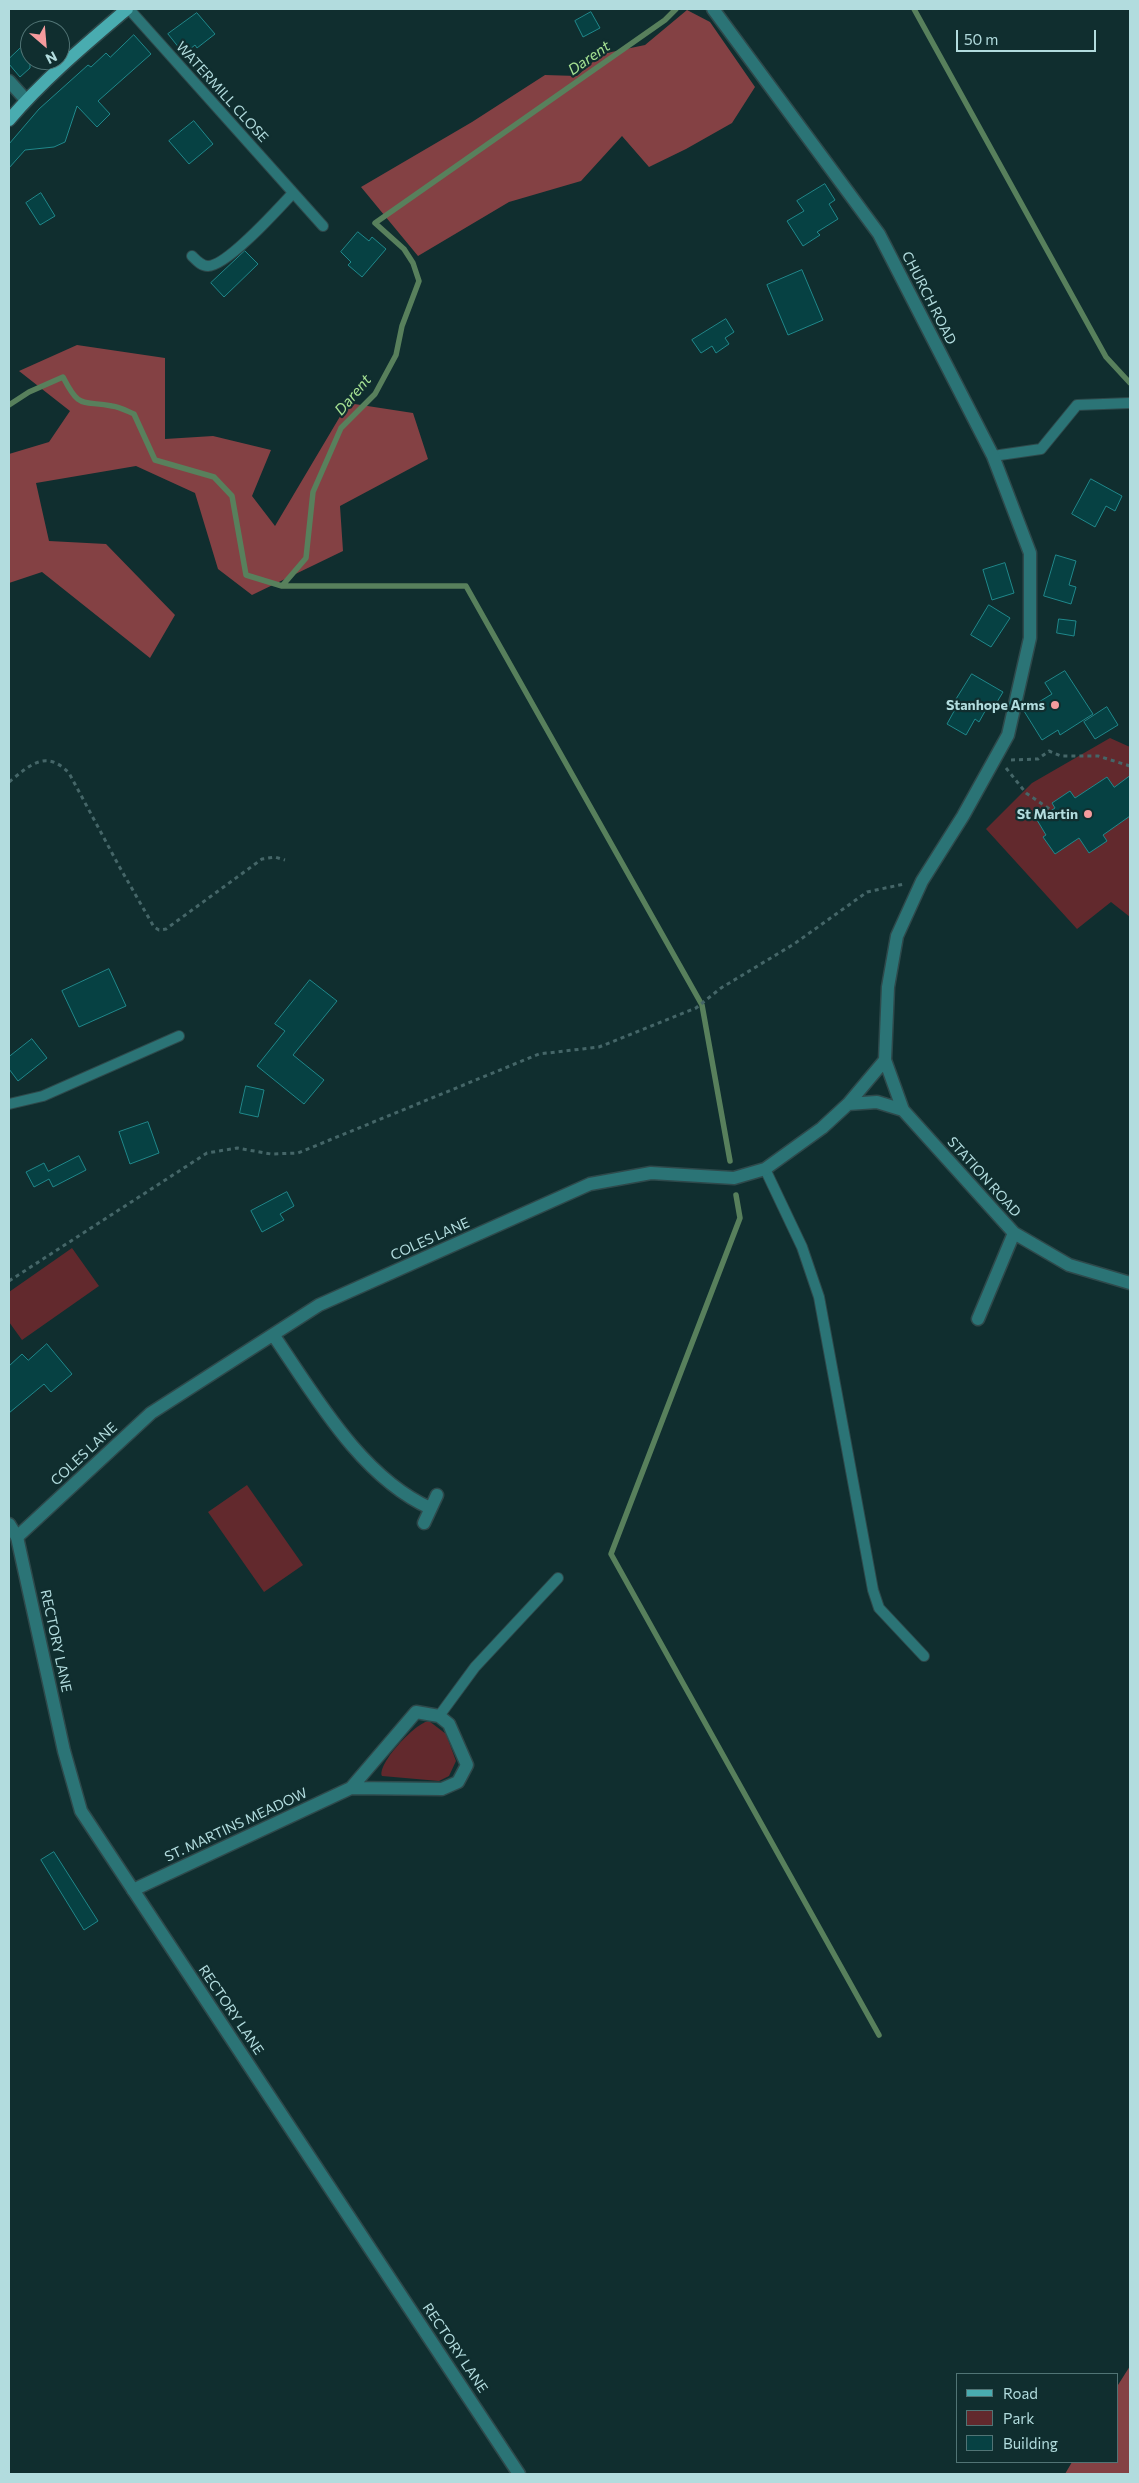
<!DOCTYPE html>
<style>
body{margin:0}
#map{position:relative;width:1139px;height:2483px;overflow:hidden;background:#102e2f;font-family:Commissioner,sans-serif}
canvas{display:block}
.frame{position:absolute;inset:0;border:10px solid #b2dcde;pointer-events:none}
.legend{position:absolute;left:956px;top:2373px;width:162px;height:90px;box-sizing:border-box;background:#102e2f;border:1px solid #517475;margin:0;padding:6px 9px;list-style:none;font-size:15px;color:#b2dcde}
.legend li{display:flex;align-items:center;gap:10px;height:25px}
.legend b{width:25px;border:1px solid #517475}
.north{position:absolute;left:20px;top:20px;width:50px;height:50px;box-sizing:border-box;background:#102e2f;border:1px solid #517475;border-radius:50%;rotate:153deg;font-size:14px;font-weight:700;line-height:20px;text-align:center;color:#b2dcde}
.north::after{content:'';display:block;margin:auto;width:18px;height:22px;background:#f59b9d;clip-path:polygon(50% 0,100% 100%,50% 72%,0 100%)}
.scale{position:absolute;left:956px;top:30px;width:140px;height:22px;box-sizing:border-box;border:2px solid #b2dcde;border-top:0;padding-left:6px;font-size:15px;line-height:18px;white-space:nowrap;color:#b2dcde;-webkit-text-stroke:4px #102e2f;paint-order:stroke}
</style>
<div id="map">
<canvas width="1139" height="2483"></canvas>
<div class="frame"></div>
<ul class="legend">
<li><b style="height:6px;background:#49acb0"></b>Road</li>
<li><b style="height:14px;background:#62292d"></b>Park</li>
<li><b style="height:14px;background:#064143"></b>Building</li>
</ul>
<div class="north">N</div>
<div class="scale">50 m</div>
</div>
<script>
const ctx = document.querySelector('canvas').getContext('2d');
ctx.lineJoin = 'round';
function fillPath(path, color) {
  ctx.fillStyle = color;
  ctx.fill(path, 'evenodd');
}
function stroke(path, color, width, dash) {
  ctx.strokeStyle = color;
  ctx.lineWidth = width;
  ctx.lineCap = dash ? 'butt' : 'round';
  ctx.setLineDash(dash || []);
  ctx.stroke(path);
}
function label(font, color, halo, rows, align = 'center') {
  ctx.font = font + ' Commissioner,sans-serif';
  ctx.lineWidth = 4.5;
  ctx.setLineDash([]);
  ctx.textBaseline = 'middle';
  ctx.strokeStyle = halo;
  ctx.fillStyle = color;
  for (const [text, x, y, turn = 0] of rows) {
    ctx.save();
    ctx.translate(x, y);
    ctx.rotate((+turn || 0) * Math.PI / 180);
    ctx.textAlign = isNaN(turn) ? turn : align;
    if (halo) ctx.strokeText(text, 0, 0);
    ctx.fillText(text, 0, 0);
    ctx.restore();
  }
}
const green = new Path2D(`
 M1110 738 1130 747V917L1111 902 1077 929 986 829 1032 783Z
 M72 1248 99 1286 22 1340 9 1322V1292Z
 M247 1485 303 1565 264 1592 208 1512Z
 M429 1721 446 1734 456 1761 449 1776 439 1781 382 1776C377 1764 416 1722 429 1721Z`);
const forest = new Path2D(`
 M687 10 710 22 755 87 732 123 686 149 649 167 622 136 581 181 509 202 418 256 361 187 472 122 545 75 577 76 602 54 645 45Z
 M77 345 165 358V439L213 436 271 450 252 496 275 526 348 403 413 413 428 459 340 506 343 551 252 595 218 569 195 493 136 466 36 483 49 541 106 544 175 615 150 658 42 572 9 583V454L49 442 70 411 19 371Z
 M1130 2366V2474H1065L1072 2462H1118V2385Z`);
const stream = new Path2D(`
 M914 9 1106 357 1130 383
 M9 405 29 392 63 377C80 410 81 400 112 406 120 407 127 411 134 414L155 460 214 477 232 496 246 575 282 586 306 558 313 492 341 428 375 394 396 355 402 326 419 281 413 263 404 249 375 223 665 20 676 9
 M282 586H466L702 1005 730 1161
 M736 1195 740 1218 611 1554 879 2035`);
const building = new Path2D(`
 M591 12 600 28 583 37 575 21Z
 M197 13 215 34 197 48 195 45 184 54 168 34Z
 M134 35 151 54 98 101 110 114 97 127 77 106 65 142 54 147 25 150 9 168V144L39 109 88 65 91 67 106 53 110 57Z
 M30 39V68L20 77 9 64V59Z
 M194 121 213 144 189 164 169 141Z
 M825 184 835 200 829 204 838 219 817 232 820 235 803 246 787 221 804 211 797 201Z
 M41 193 55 216 40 225 26 203Z
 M358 232 369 241 372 237 386 249 362 277 348 265 351 262 341 252Z
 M245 251 258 264 224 297 211 283Z
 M802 270 823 320 788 335 767 285Z
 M726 319 734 332 725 338 729 344 716 353 712 346 701 353 692 340Z
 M1091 479 1122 496 1115 511 1106 506 1095 527 1072 514Z
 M1056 555 1076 561 1069 585 1076 587 1071 604 1044 596Z
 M1005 563 1014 593 992 600 983 570Z
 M989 605 1010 618 991 647 971 635Z
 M1059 619 1076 621 1074 636 1057 633Z
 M1065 671 1093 714 1060 735 1058 730 1042 740 1024 711 1052 694 1045 683Z
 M972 674 1003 692 994 707 989 704 979 722 975 719 966 735 947 724 958 704 954 703Z
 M1107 707 1118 725 1095 739 1084 722Z
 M1130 776V816L1103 835 1107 841 1089 853 1079 838 1055 854 1043 837 1046 835 1037 820 1055 808 1052 803 1070 791 1075 798 1107 777 1114 787Z
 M109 969 126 1006 79 1027 62 991Z
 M310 980 337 1001 293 1055 324 1080 304 1104 257 1066 285 1031 275 1024Z
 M32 1039 47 1058 18 1081 9 1069V1057Z
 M246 1086 264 1090 258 1117 240 1113Z
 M148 1122 159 1153 130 1164 119 1132Z
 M79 1156 86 1170 53 1187 49 1179 34 1187 26 1172 44 1163 48 1171Z
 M287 1192 294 1206 280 1214 284 1220 262 1232 251 1211Z
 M47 1344 72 1374 51 1392 44 1384 9 1413V1366L22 1354 28 1360Z
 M54 1852 98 1921 84 1930 41 1860Z`);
const path = new Path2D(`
 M1011 760 1038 759 1049 751 1061 756H1098L1130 766
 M1006 768 1026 793 1051 810
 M9 782C30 765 46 749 69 773L119 866 154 927 159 930 166 929 262 859 275 857 285 860
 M9 1281 207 1153 237 1148 271 1154 298 1153 539 1054 599 1047 696 1008 721 988 794 944 867 892 904 884`);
const service = new Path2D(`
 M129 9 323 226
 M192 256C196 260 201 266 208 266 227 266 279 208 293 193
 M993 456 1041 449 1077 405 1130 403
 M9 1104 43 1096 179 1036
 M765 1169 802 1247 819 1297 873 1590 879 1608 924 1656
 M439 1716 475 1667 558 1578`);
const minor = new Path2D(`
 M713 9 879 234 993 456 1030 553V638L1008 735 963 816 922 881 897 936 888 987 885 1060 903 1110 1014 1233 1069 1265 1130 1283
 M9 81 26 100
 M848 1104 877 1102 903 1110
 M978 1319 1014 1233
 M274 1336C315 1396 361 1477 430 1508
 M424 1523 437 1495
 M17 1537 151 1413 319 1305 590 1184 651 1173 734 1178 765 1169 822 1128 848 1104 885 1060
 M133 1890 351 1788 442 1789 458 1782 467 1765 449 1724 439 1716 416 1712 351 1788`);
const tertiary = new Path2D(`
 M9 1524 17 1537 64 1751 81 1811 519 2474`);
const primary = new Path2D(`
 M9 120C44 79 86 44 127 9`);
const markers = [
 [1055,705,5,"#f59b9d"],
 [1088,814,5,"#f59b9d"]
];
const streetNames = [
 ["WATERMILL CLOSE",222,92,48],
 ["CHURCH ROAD",929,298,63],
 ["STATION ROAD",984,1177,48],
 ["COLES LANE",430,1239,-24],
 ["COLES LANE",84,1454,-43],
 ["RECTORY LANE",56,1641,78],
 ["ST. MARTINS MEADOW",236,1825,-25],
 ["RECTORY LANE",231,2010,56],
 ["RECTORY LANE",455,2348,56]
];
const poiNames = [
 ["Stanhope Arms",1045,705],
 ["St Martin",1078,814]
];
const waterNames = [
 ["Darent",589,58,-35],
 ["Darent",353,395,-50]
];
fillPath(green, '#62292d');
fillPath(forest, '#844144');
stroke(stream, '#58805c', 5.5);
fillPath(building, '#064143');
stroke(building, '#20888b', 1);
stroke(service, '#2e494b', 12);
stroke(minor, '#2e494b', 15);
stroke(tertiary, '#2e494b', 15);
stroke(primary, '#2e494b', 15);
stroke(path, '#456668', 3, [4, 4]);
stroke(service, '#2b7476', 10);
stroke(minor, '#2b7476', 12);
stroke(tertiary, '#2b7476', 12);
stroke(primary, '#49acb0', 12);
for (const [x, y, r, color] of markers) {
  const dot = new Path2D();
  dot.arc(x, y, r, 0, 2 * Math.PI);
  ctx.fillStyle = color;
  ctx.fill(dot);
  stroke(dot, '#102e2f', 2);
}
label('14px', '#b2dcde', '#102e2f', streetNames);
label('bold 14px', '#b2dcde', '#102e2f', poiNames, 'right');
label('italic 15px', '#a6e293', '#102e2f', waterNames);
</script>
